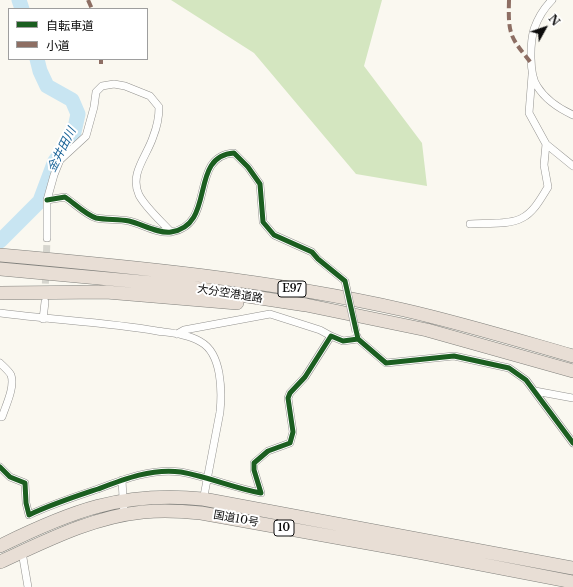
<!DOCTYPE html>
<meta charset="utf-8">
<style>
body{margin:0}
#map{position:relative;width:573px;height:587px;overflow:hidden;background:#faf8f0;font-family:"Libre Baskerville","Noto Sans JP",serif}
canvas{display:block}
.legend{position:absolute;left:8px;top:8px;width:140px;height:52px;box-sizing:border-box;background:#fff;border:1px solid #9e9e9e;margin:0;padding:5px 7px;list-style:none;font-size:12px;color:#0c0c0c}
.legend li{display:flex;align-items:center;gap:8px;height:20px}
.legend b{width:20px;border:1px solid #9e9e9e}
.north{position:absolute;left:525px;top:8px;width:40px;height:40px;-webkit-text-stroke:3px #fff;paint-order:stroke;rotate:50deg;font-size:11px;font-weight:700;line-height:16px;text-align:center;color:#0c0c0c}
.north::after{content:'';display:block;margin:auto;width:14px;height:18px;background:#0c0c0c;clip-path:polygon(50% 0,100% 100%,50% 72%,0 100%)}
</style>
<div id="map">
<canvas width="573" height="587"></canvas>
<ul class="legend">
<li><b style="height:5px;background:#1b5e20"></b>自転車道</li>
<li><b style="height:5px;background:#8d6e63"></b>小道</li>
</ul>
<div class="north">N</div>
</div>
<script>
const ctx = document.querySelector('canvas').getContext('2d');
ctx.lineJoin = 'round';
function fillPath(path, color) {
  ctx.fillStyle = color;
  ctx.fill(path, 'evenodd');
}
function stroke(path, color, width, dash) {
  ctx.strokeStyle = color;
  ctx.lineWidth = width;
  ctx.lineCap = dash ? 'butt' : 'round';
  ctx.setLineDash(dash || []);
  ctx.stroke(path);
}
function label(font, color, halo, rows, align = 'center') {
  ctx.font = font + ' "Libre Baskerville","Noto Sans JP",serif';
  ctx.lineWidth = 4;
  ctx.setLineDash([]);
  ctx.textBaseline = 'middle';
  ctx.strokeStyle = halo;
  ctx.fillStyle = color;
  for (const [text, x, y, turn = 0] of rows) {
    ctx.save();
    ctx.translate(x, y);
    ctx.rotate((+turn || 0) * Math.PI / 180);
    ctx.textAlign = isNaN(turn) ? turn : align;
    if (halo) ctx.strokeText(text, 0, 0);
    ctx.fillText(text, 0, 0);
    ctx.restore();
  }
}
const forest = new Path2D(`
 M171 0H382L364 66 422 143 427 186 356 174 254 53Z`);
const river = new Path2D(`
 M19 0 22 9
 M0 241 40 201 55 161 68 144 74 132 78 114 72 100 47 86 40 71 37 59`);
const streetTunnel = new Path2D(`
 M45 294 47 238`);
const street = new Path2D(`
 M552 0C544 8 538 18 534 29 530 43 529 74 537 86 545 99 560 109 573 115
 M546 144 573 166
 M47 200 65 197C74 203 86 215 96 218 107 220 118 219 129 221 142 224 158 234 171 232 217 225 188 156 234 153L248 167 260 184 263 222 274 235 312 252 318 259 345 281
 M470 224C484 223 511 225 522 218 534 212 541 198 548 187L544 165 546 144 529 113 532 75
 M47 238V200L54 175 60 160 86 136 94 107 96 92 102 86 114 84 125 86 150 96 159 107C159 118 157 127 153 137 147 156 129 174 139 195 146 208 161 221 171 232
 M0 313C52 320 105 322 157 331 171 333 188 334 201 342 222 354 222 391 220 412L203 501
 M43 319 45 302
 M177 334 184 330 270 314 320 330 331 336
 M357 336 358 339 386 363 454 356 509 368 526 380 573 443
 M0 363C3 366 9 371 11 375 15 387 6 405 2 417H0
 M535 391 573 398
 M0 467 10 477 25 483 26 503 29 515C52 504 74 497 98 489 124 479 152 468 181 472 209 477 234 488 261 493L254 470V463L268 451 290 443 293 432 288 398 290 393 305 377 331 336 343 341 358 339
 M122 480 124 515
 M22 552 28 587`);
const highway = new Path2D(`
 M0 255C135 267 271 280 404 310 461 323 517 340 573 356
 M0 269 175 285 306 305 427 330 573 371
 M0 293 106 292 237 303
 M0 546C71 511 122 491 203 499L573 568
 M0 562C46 541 92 517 143 512 162 510 182 511 201 513L418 552 573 582`);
const streetBridge = new Path2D(`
 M345 281 356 332`);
const quiet = new Path2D(`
 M88 0 92 9
 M509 0C508 35 510 37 532 64
 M101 59V64`);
const cycleway = new Path2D(`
 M47 200 65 197C74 203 86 215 96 218 107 220 118 219 129 221 142 224 158 234 171 232 217 225 188 156 234 153L248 167 260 184 263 222 274 235 312 252 318 259 345 281 358 339 386 363 454 356 509 368 526 380 573 443
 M0 467 10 477 25 483 26 503 29 515C52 504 74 497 98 489 124 479 152 468 181 472 209 477 234 488 261 493L254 470V463L268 451 290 443 293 432 288 398 290 393 305 377 331 336 343 341 358 339`);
const shields = [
 [292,289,28],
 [284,528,20]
];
const shieldNames = [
 ["E97",292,289],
 ["10",284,528]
];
const streetNames = [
 ["大分空港道路",230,294,9],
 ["国道10号",236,519,10]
];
const waterNames = [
 ["金井田川",62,150,-63]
];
fillPath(forest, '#d4e6c0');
stroke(river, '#c8e5f2', 15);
stroke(streetTunnel, '#d6d5ce', 7, [7, 3.5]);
stroke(street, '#93928f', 8);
stroke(highway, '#80807c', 14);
stroke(street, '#fefefd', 7);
stroke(highway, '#e8ded5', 13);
stroke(streetBridge, '#93928f', 8, []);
stroke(streetBridge, '#fefefd', 7);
stroke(quiet, '#8d6e63', 4, [8, 4]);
stroke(cycleway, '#1b5e20', 5);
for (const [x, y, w] of shields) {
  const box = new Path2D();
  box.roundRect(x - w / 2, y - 8, w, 16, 3);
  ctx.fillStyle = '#fff';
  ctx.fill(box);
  stroke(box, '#0c0c0c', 1);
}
label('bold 10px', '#0c0c0c', null, shieldNames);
label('11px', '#0c0c0c', '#fff', streetNames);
label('italic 12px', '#1b6498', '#fff', waterNames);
</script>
